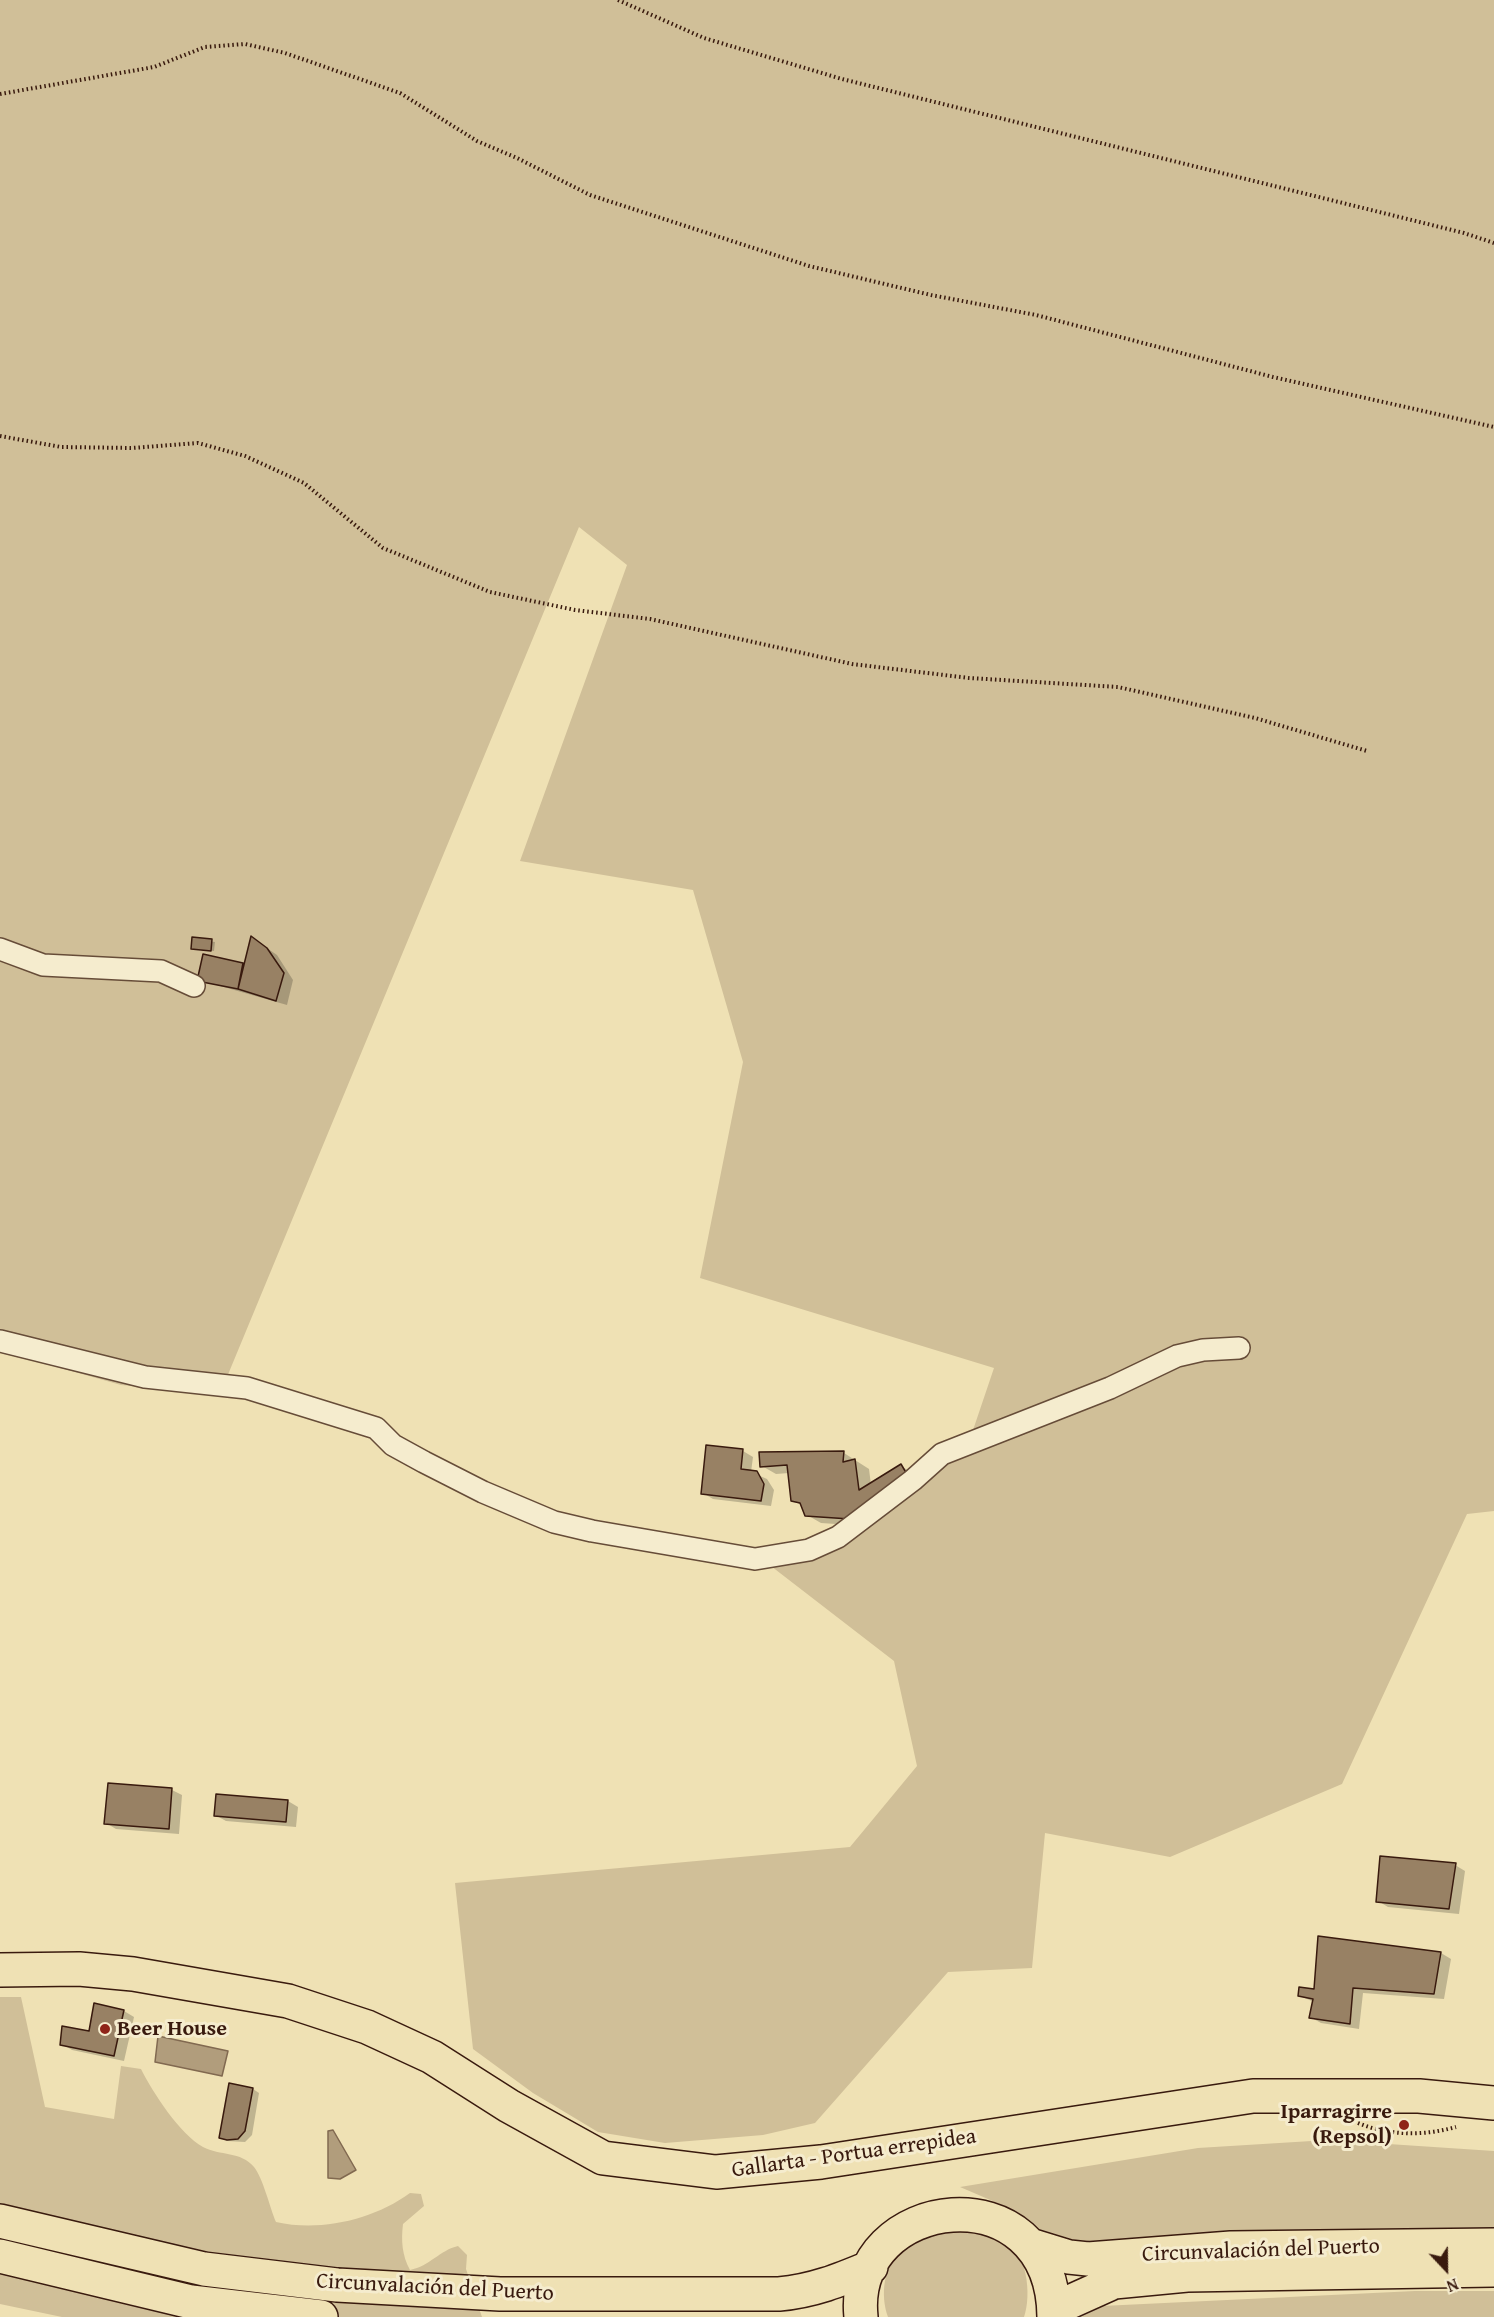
<!DOCTYPE html>
<meta charset="utf-8">
<style>
body{margin:0}
#map{position:relative;width:1494px;height:2317px;overflow:hidden;background:#efe1b4;font-family:"Gentium Book Plus",serif}
canvas{display:block}
.north{position:absolute;left:1416px;top:2239px;width:60px;height:60px;-webkit-text-stroke:4px #f5ecce;paint-order:stroke;rotate:158deg;font-size:16px;font-weight:700;line-height:24px;text-align:center;color:#391a0e}
.north::after{content:'';display:block;margin:auto;width:21px;height:27px;background:#391a0e;clip-path:polygon(50% 0,100% 100%,50% 72%,0 100%)}
</style>
<div id="map">
<canvas width="1494" height="2317"></canvas>
<div class="north">N</div>
</div>
<script>
const ctx = document.querySelector('canvas').getContext('2d');
ctx.lineJoin = 'round';
function fillPath(path, color) {
  ctx.fillStyle = color;
  ctx.fill(path, 'evenodd');
}
function stroke(path, color, width, dash) {
  ctx.strokeStyle = color;
  ctx.lineWidth = width;
  ctx.lineCap = dash ? 'butt' : 'round';
  ctx.setLineDash(dash || []);
  ctx.stroke(path);
}
function label(font, color, halo, rows, align = 'center') {
  ctx.font = font + ' "Gentium Book Plus",serif';
  ctx.lineWidth = 6;
  ctx.setLineDash([]);
  ctx.textBaseline = 'middle';
  ctx.strokeStyle = halo;
  ctx.fillStyle = color;
  for (const [text, x, y, turn = 0] of rows) {
    ctx.save();
    ctx.translate(x, y);
    ctx.rotate((+turn || 0) * Math.PI / 180);
    ctx.textAlign = isNaN(turn) ? turn : align;
    if (halo) ctx.strokeText(text, 0, 0);
    ctx.fillText(text, 0, 0);
    ctx.restore();
  }
}
const green = new Path2D(`
 M0 0H1494V1511L1467 1514 1342 1784 1170 1857 1045 1833 1032 1968 948 1972 815 2123 763 2135 665 2143 598 2132 533 2093 473 2049 455 1883 850 1847 917 1766 894 1661 767 1563 831 1538 970 1439 994 1368 700 1278 743 1062 693 890 520 861 627 565 579 527 222 1389H169L121 1385 0 1351Z
 M0 1997H21L45 2107 114 2119 121 2066 141 2069C153 2093 180 2134 203 2147 220 2156 241 2151 254 2167 263 2178 270 2208 276 2222 320 2232 373 2220 410 2193L421 2194 424 2206 403 2224C401 2241 402 2255 410 2270 430 2266 440 2250 458 2246L467 2255 466 2269 482 2317H276L301 2266 249 2263 0 2203Z
 M1328 2140 1494 2151V2228L1233 2233 1085 2243 1036 2228 1009 2208 960 2187 1198 2148Z
 M939 2223C958 2228 988 2231 1004 2239 1027 2251 1032 2295 1024 2317H888C880 2295 884 2267 899 2249 908 2238 927 2230 939 2223Z
 M0 2268 213 2317H62L0 2304Z
 M1415 2291H1494V2317H1058L1081 2307Z`);
const water = new Path2D(`
 M158 2036 228 2051 222 2076 155 2062Z
 M333 2130 356 2170 340 2179 328 2178V2131Z`);
const shadow = new Path2D(`
 M194 939 215 942 214 951 196 949Z
 M261 944 277 955 293 980 287 1005 199 980 245 966Z
 M707 1446 743 1451 753 1457 751 1472 767 1479 774 1490 771 1506 713 1499 703 1493Z
 M844 1453 869 1469 871 1485 901 1466 914 1474 865 1526 821 1523 807 1515 803 1506 792 1500 789 1473 776 1474 762 1466 761 1454Z
 M109 1785 172 1790 182 1795 179 1834 116 1829 106 1823Z
 M288 1801 298 1807 296 1827 226 1821 215 1815Z
 M1455 1865 1465 1871 1459 1914 1388 1907 1378 1901Z
 M1441 1953 1451 1959 1444 1999 1363 1993 1359 2029 1321 2023 1310 2017 1314 2002 1300 1996Z
 M124 2011 134 2017 124 2061 72 2050 62 2044 91 2033Z
 M253 2089 259 2093 252 2135 245 2142 227 2141 220 2137Z`);
const building = new Path2D(`
 M251 936 267 948 284 973 276 1001 238 989Z
 M192 937 212 939 211 951 191 949Z
 M203 954 243 963 238 989 197 981Z
 M706 1445 743 1449 741 1469 757 1471 764 1484 761 1501 701 1494Z
 M844 1451 843 1462 855 1459 859 1490 901 1464 908 1476 850 1519 805 1516 800 1503 791 1501 787 1465 760 1467 759 1452Z
 M108 1783 172 1788 169 1829 104 1824Z
 M216 1794 288 1800 286 1822 214 1816Z
 M1380 1856 1456 1863 1449 1909 1376 1902Z
 M1318 1936 1441 1952 1434 1994 1353 1988 1350 2024 1309 2018 1313 1999 1298 1996 1299 1987 1314 1989Z
 M94 2003 124 2010 114 2056 60 2045 62 2026 89 2031Z
 M229 2083 253 2088 245 2131 238 2139 227 2140 219 2138Z`);
const path = new Path2D(`
 M618 0 704 38 842 79 1464 233 1494 243
 M0 94 154 67 205 47 245 44 285 53 400 93 477 141 517 158 590 195 809 266 931 295 1036 315 1273 377 1494 427
 M0 436 61 447 132 448 198 443 245 456 304 483 383 548 490 592 575 610 650 619 852 664 969 678 1118 687 1255 718 1367 751
 M1358 2123C1389 2136 1424 2136 1456 2127`);
const street = new Path2D(`
 M0 949 43 965 161 971 194 986
 M0 1341 145 1377 247 1388 376 1428 393 1445 424 1462 483 1492 554 1522 592 1531 755 1559 809 1550 838 1537 913 1480 942 1454 1110 1388 1177 1356 1203 1350 1239 1348`);
const highway = new Path2D(`
 M0 1970 79 1969 133 1974 288 2001 367 2027 432 2057 509 2106 603 2158 716 2172 821 2162 1253 2096H1419L1494 2103
 M0 2221 204 2269 337 2285 500 2294H779C813 2291 840 2280 871 2267
 M1030 2245 1069 2257 1088 2259 1231 2248 1494 2245
 M0 2256 191 2302 321 2317
 M1054 2309 1114 2282 1187 2275 1494 2270
 M861 2317C848 2194 1053 2168 1054 2317`);
const markers = [
 [105,2029,6,"#8f2418"],
 [1404,2125,6,"#8f2418"]
];
const poiNames = [
 ["Beer House",117,2029],
 ["Iparragirre",1392,2112,"right"],
 ["(Repsol)",1392,2137,"right"]
];
const streetNames = [
 ["Gallarta - Portua errepidea",854,2154,-8],
 ["Circunvalación del Puerto",1261,2251,-2],
 ["Circunvalación del Puerto",435,2288,3]
];
fillPath(green, '#d0bf98');
fillPath(water, '#b19d7c');
stroke(water, '#816950', 1.5);
fillPath(shadow, '#0003');
fillPath(building, '#988164');
stroke(building, '#391a0e', 1.5);
stroke(street, '#664c38', 24);
stroke(highway, '#391a0e', 36);
stroke(path, '#391a0e', 4, [1.5, 3]);
stroke(street, '#f5ecce', 21);
stroke(highway, '#efe1b4', 33);
for (const [x, y, r, color] of markers) {
  const dot = new Path2D();
  dot.arc(x, y, r, 0, 2 * Math.PI);
  ctx.fillStyle = color;
  ctx.fill(dot);
  stroke(dot, '#f5ecce', 2);
}
label('bold 22px', '#391a0e', '#f5ecce', poiNames, 'left');
label('22px', '#391a0e', '#f5ecce', streetNames);
</script>
